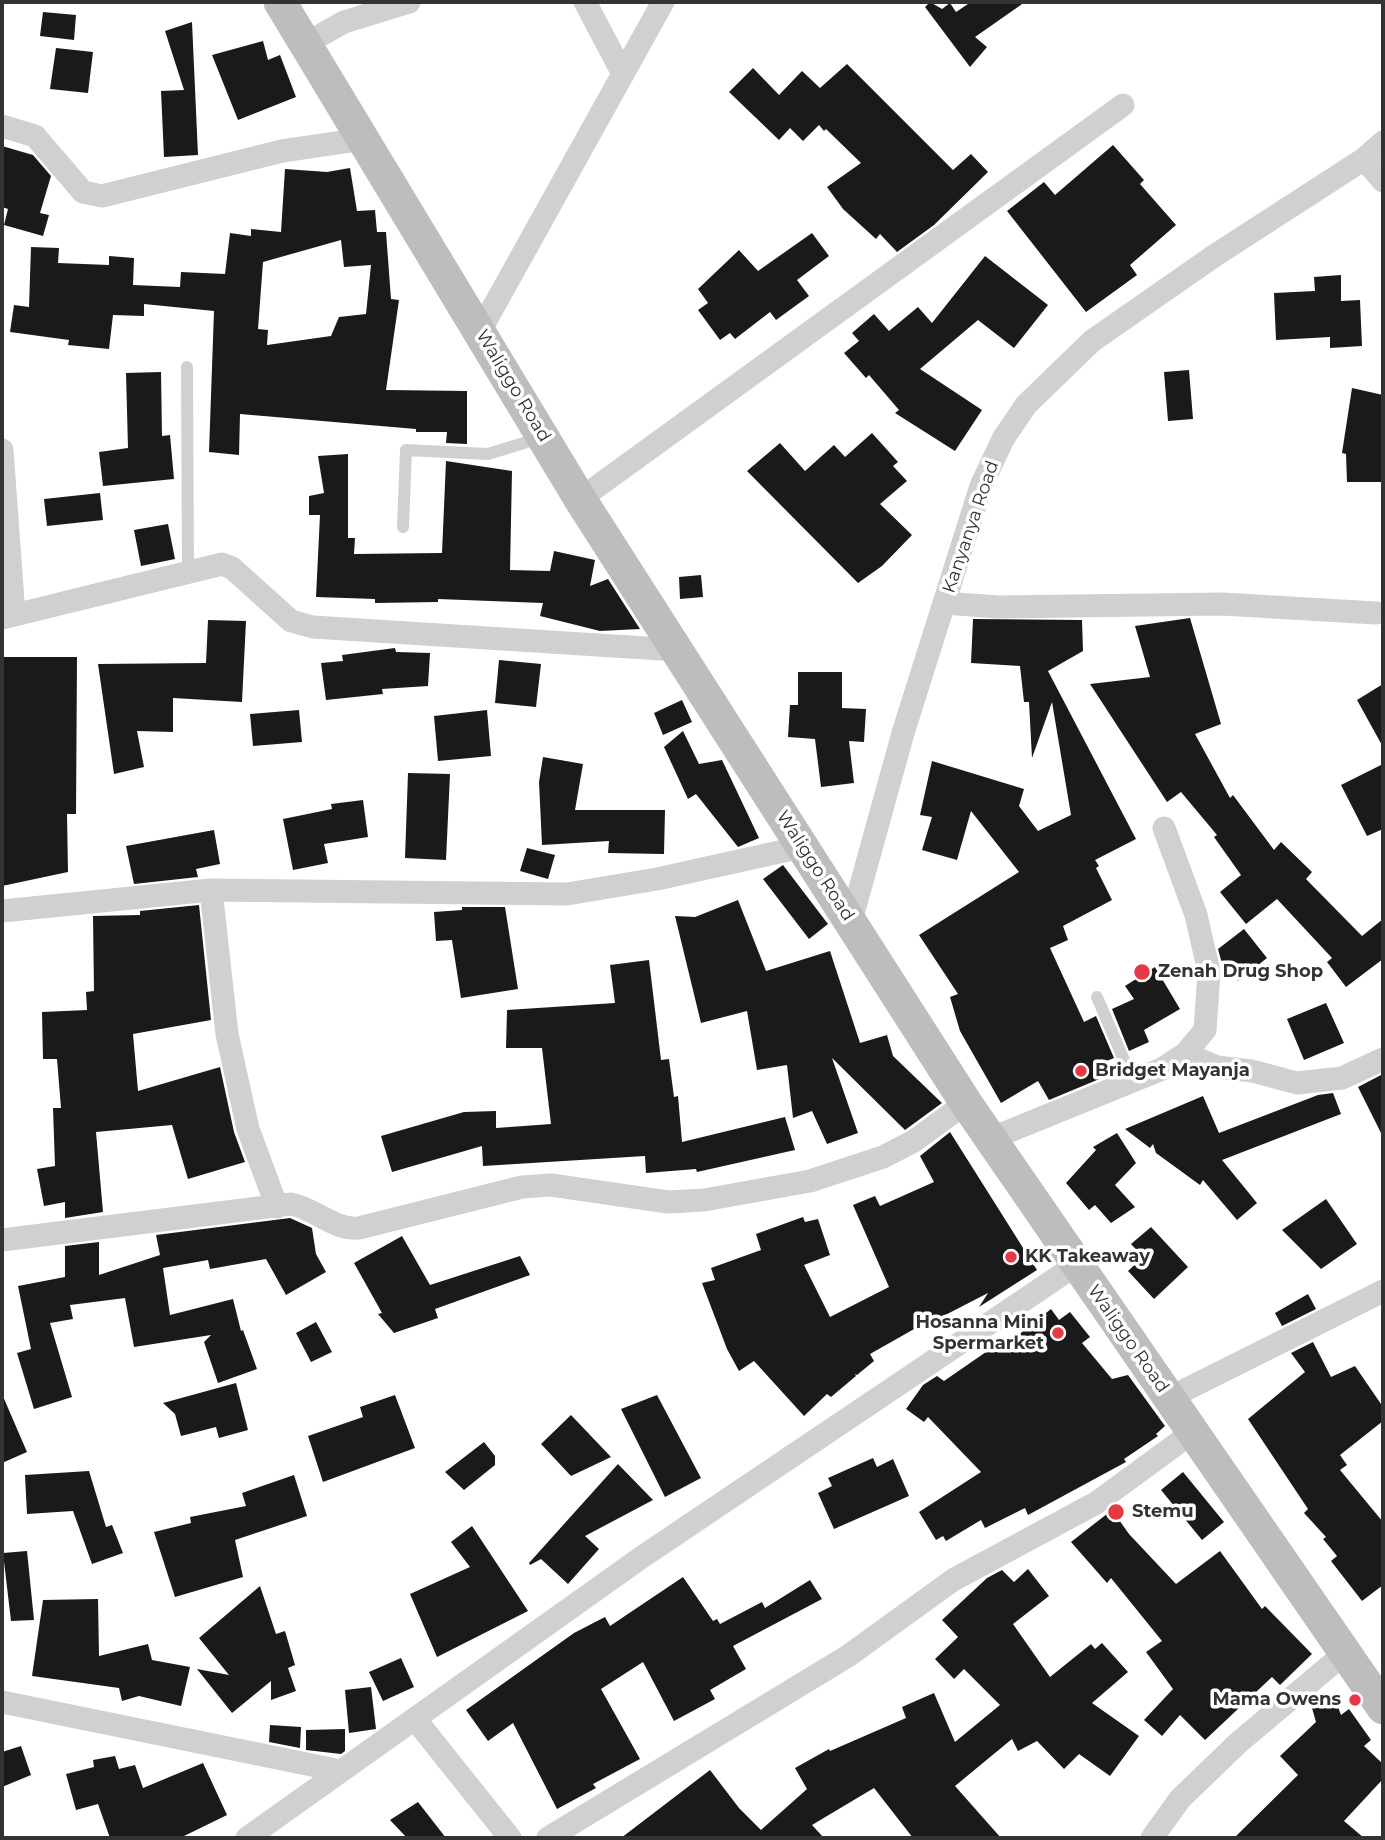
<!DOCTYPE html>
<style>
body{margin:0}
#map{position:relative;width:1385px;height:1840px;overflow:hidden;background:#fff;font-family:Montserrat,sans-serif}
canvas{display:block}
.frame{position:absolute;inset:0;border:4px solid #333;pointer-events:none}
</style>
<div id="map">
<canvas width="1385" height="1840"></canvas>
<div class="frame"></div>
</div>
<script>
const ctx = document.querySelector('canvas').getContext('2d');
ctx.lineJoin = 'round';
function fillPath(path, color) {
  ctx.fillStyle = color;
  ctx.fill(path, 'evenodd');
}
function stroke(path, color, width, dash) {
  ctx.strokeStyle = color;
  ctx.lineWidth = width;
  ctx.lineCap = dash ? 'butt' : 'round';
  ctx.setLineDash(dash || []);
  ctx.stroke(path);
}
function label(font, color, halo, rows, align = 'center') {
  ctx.font = font + ' Montserrat,sans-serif';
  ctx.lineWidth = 7;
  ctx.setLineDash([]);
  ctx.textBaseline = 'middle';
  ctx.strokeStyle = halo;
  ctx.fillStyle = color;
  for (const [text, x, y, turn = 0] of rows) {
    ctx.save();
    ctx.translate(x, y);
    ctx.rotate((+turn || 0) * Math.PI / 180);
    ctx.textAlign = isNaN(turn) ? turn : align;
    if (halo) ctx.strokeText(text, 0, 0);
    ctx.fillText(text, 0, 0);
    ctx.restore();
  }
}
const building = new Path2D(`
 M930 2 942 9 950 3 956 12 971 2H1025L975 37 987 47 970 67 925 7Z
 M43 12 76 15 74 40 40 36Z
 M192 22 198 155 164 157 161 91 184 90 165 31Z
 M263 41 268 60 280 55 296 97 238 120 212 55Z
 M56 48 93 52 88 93 50 89Z
 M847 64 953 170 971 154 988 172 934 225 897 252 880 234 876 239 843 209 827 187 861 163 826 129 824 131 819 125 803 141 790 128 779 140 729 92 753 68 779 95 802 71 820 88Z
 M1113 145 1144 180 1140 184 1176 225 1130 265 1137 275 1086 312 1007 211 1044 182 1055 195Z
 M2 146 33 155 51 176 40 213 49 215 43 236 4 225 8 209 2 207Z
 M350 168 357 211 375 210 377 232H386L391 299 399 300 386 390 467 391V444L446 443 447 432H416V429L240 414 239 455 209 452 214 311 144 304V316L113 315 109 349 68 345 69 340 10 332 14 305 29 307 31 247 59 248 58 263 109 265V256L134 258 133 285 180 287 181 272 225 274 230 233 251 236V229L281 232 285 169 327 172ZM341 240 344 267 371 265 366 314 339 317 331 336 267 345 268 330 258 329 263 262Z
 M812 233 829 256 797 280 809 296 776 320 770 312 735 339 730 333 720 340 698 310 708 303 698 289 739 250 758 271Z
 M985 256 1048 305 1014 348 978 320 920 369 982 410 955 451 895 413 899 410 869 375 866 378 844 353 859 341 852 333 874 314 889 331 918 307 932 323Z
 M1341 275V301L1360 300 1362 346 1330 348V337L1276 340 1274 293 1315 291 1314 277Z
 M1189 370 1193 419 1168 421 1164 372Z
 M161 372 162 436 170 435 174 479 103 486 99 452 128 448 126 373Z
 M1352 388 1383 395V482H1347L1346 454 1342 453Z
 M872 433 898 462 893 466 907 481 880 504 912 535 882 566 858 583 747 471 780 443 805 471 834 445 845 457Z
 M348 454V538H355L354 554 442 553 446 461 512 471 510 570 550 571 554 551 595 560 590 586 608 579 640 629 600 631 540 616 543 603 438 599V602L375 603V599L316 597 320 515H309V496L324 493 318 456Z
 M100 493 103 520 47 526 44 499Z
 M168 524 175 559 141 566 134 530Z
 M701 575 703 597 680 599 679 577Z
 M1190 618 1221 724 1195 734 1230 798 1233 795 1274 850 1281 842 1312 872 1306 879 1362 936 1383 919V959L1346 987 1327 962 1332 958 1277 899 1246 924 1220 892 1241 875 1214 837 1217 835 1181 792 1167 802 1090 684 1150 677 1135 626Z
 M973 619 1082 620 1083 651 1048 671 1136 839 1095 860 1099 866 1096 868 1112 900 1063 926 1068 940 1050 948 1084 1022 1096 1016 1114 1058 1104 1062 1109 1075 1049 1100 1038 1081 1001 1103 960 1031 950 997 958 994 919 935 1019 872 971 811 957 860 922 850 932 817 920 815 932 761 1024 789 1019 806 1038 831 1071 815 1052 702 1032 758 1029 702H1024L1020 666 971 663Z
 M208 620 246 621 242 702 173 698V732L137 731 144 767 114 774 98 664 206 663Z
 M395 648 396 652 430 653 428 686 382 689 383 694 326 700 321 663 343 661 342 655Z
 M2 657H77L76 814H67L68 872 2 886Z
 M499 660 541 664 536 707 495 703Z
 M798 672H842V708L866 709 864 742 849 741 854 783 821 787 815 739 788 737 790 705H798Z
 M1383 684V747L1357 700Z
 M682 700 692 722 663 735 654 713Z
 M299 710 302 742 253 746 250 714Z
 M487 710 491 756 438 761 434 716Z
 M683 731 699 764 722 760 759 838 738 847 696 794 688 799 664 747Z
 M543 757 583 764 575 810H665L664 854 608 853 609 841 542 845 539 782Z
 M1383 764V829L1367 836 1341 785Z
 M408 773 450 774 446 860 405 858Z
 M363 800 368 837 324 844 328 863 293 870 283 819 332 809 331 804Z
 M214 830 220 864 196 869 198 877 134 884 126 846Z
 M527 848 555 855 548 879 520 871Z
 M783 865 828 924 809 939 763 879Z
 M738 900 766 971 830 951 860 1043 887 1035 893 1056 942 1103 905 1130 832 1058 858 1133 827 1144 812 1111 793 1118 787 1065 757 1070 747 1011 701 1023 675 916 695 917Z
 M199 905 211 1020 133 1034 138 1091 220 1067 234 1132 245 1162 188 1179 172 1125 96 1132 103 1212 65 1218V1202L44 1206 37 1169 55 1166 53 1108H61L57 1059H43L42 1012 87 1010 86 992 94 991 93 916 140 915V911Z
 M462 907H505L518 989 461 998 452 940 436 941 434 912 462 910Z
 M1244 929 1267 958 1238 981 1221 960 1218 949Z
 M649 960 661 1060 669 1059 674 1097 678 1096 682 1142 785 1117 795 1150 697 1172 696 1169 646 1173 645 1156 483 1166 482 1146 392 1172 381 1136 464 1112 496 1111V1128L551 1124 542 1048H506L507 1010 615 1003 610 965Z
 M1155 967 1180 1009 1144 1030 1149 1042 1129 1051 1112 1009 1134 999 1125 986Z
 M1326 1003 1344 1043 1304 1060 1287 1019Z
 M1383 1074V1137L1358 1087Z
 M1333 1093 1341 1114 1222 1160 1257 1203 1237 1220 1203 1180 1200 1185 1156 1153 1153 1144 1150 1148 1125 1129 1203 1096 1219 1133 1318 1095Z
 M950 1132 1037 1270 979 1307 988 1293 924 1326 923 1324 870 1354 874 1361 857 1375 855 1374 856 1376 831 1397 827 1394 804 1416 754 1361 739 1371 727 1349 702 1283 715 1280 711 1268 761 1250 756 1234 803 1217 805 1222 818 1219 830 1255 804 1265 830 1317 889 1287 853 1205 875 1196 880 1206 934 1182 920 1156Z
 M1117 1133 1136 1163 1115 1185 1135 1207 1111 1223 1095 1205 1089 1210 1066 1183 1096 1150 1093 1147Z
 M1326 1199 1357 1244 1321 1269 1282 1230Z
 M290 1218 312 1228 316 1254 326 1272 286 1295 266 1259 210 1269 208 1260 163 1268 170 1315 233 1299 241 1331 243 1330 257 1369 218 1383 204 1342 211 1335 134 1347 125 1298 70 1305 73 1319 50 1323 72 1397 34 1409 17 1353 31 1349 18 1286 65 1277V1246L99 1242V1275L160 1255 156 1235Z
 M1151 1227 1188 1267 1154 1299 1128 1271 1143 1257 1131 1244Z
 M402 1236 430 1285 520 1256 530 1275 435 1309 438 1318 394 1333 378 1314 382 1313 354 1263Z
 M1308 1294 1316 1309 1282 1326 1275 1313Z
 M1051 1309 1059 1320 1070 1312 1090 1337 1082 1343 1112 1379 1128 1375 1165 1426 1156 1434 1158 1436 1124 1459 1126 1462 1028 1515 1025 1508 985 1528 981 1520 946 1541 943 1536 936 1540 919 1512 981 1472 928 1417 924 1422 906 1409 923 1385 937 1376 944 1381 999 1343 1002 1348Z
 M316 1322 332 1352 311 1362 296 1333Z
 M1313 1342 1331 1377 1355 1366 1383 1407V1421L1340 1455 1347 1465 1340 1470 1383 1522V1585L1362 1601 1331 1561 1337 1556 1323 1539 1326 1537 1304 1513 1308 1509 1248 1419 1305 1372 1291 1353Z
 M236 1383 248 1430 219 1438 216 1427 181 1436 175 1414 163 1403Z
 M2 1394 27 1452 2 1463Z
 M395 1395 415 1448 323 1482 308 1436 363 1417 360 1407Z
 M657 1395 701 1478 665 1497 621 1409Z
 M571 1415 611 1457 571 1476 541 1444Z
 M484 1442 495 1456V1465L464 1490 445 1472Z
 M873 1458 877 1467 893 1459 909 1496 834 1529 818 1493 832 1486 828 1478Z
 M618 1464 653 1500 585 1536 599 1549 568 1584 541 1559 530 1565 529 1563Z
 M89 1471 106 1527 112 1525 123 1553 92 1564 73 1511 27 1514 25 1475Z
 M1183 1472 1224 1522 1202 1540 1161 1490Z
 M294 1475 307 1516 235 1540 243 1577 175 1597 154 1532 191 1523 190 1517 246 1506 242 1493Z
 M1112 1510 1129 1534 1176 1584 1220 1551 1262 1609 1265 1606 1312 1654 1280 1685 1272 1677 1205 1740 1180 1715 1162 1736 1144 1720 1173 1689 1146 1652 1162 1641 1111 1578 1107 1583 1071 1542Z
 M472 1526 528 1611 437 1657 410 1594 470 1567 451 1542Z
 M27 1551 34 1620 11 1621 3 1553Z
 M1028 1569 1049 1596 1013 1624 1050 1677 1091 1644 1095 1649 1102 1643 1128 1672 1092 1703 1139 1736 1110 1776 1079 1754 1064 1769 1037 1741 1018 1751 1012 1739 955 1786 1001 1838H913L874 1788 812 1825 824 1838H621L710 1770 739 1808 761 1830 807 1789 795 1768 829 1749 830 1751 906 1718 902 1707 934 1693 955 1742 1000 1705 964 1669 954 1679 935 1659 958 1637 942 1620 987 1578 1002 1570 1014 1582Z
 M683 1577 713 1621 717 1619 720 1624 762 1602 765 1608 810 1580 822 1599 733 1646 746 1669 710 1690 715 1699 674 1721 643 1662 601 1689 640 1759 593 1784 596 1788 557 1809 513 1723 488 1741 466 1710 574 1633 605 1617 610 1626Z
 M260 1586 276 1634 285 1631 295 1665 288 1668 296 1691 271 1700V1681L232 1713 197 1669 229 1675 199 1638Z
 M98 1599 99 1656 148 1644 152 1660 190 1667 181 1706 139 1696 122 1701 119 1688 32 1676 43 1600Z
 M401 1658 414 1687 383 1701 369 1672Z
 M371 1687 376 1729 349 1733 345 1690Z
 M1336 1701 1341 1715 1349 1709 1371 1740 1364 1746 1383 1764V1779L1344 1821 1364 1838H1234L1298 1775 1280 1756 1316 1722 1312 1708Z
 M270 1725 301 1727 300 1748 269 1742Z
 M345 1729V1751L341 1754 306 1750V1730Z
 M21 1746 31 1775 2 1787V1752Z
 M115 1756 119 1769 135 1765 143 1788 203 1763 227 1815 180 1838H110L98 1804 76 1810 66 1774 94 1767 93 1760Z
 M418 1802 446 1838H407L390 1820Z`);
const lane = new Path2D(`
 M187 367 188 571
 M403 527 406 450 488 454 540 438
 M1097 997 1133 1081`);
const street = new Path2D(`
 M585 2 623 74
 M305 44 344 22 409 2
 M2 126 35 136 83 192 102 196 282 151 363 139
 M1364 159 1383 181
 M480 331 663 2
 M2 450 14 615
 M580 499 1123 105
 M944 603 998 607 1222 604 1376 613
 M2 618 222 564 232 568 291 621 313 627 677 650
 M211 890 227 1034 248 1129 277 1207
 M2 911 211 890 567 894 657 879 802 847
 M851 921 903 733 981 486 1003 439 1026 405 1092 341 1214 256 1364 159 1383 142
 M1185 1054 1217 1067 1252 1071 1297 1083 1342 1078 1383 1059
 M990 1139 1162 1069 1185 1054 1205 1030 1209 972 1196 915 1164 828
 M2 1240 291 1204C316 1209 333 1230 359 1228L522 1187 551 1185 668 1202 704 1200 810 1181 883 1157 914 1141 966 1103
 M1169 1398 1383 1291
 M2 1702 341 1771
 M415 1719 510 1838
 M247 1838 642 1557 1076 1265
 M548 1838 848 1656 953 1580 1096 1503 1193 1432
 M1152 1838 1180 1799 1238 1743 1345 1653`);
const secondary = new Path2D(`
 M280 2 580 499 966 1103 1383 1708`);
const markers = [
 [1142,972,9,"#e63946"],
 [1081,1071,7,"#e63946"],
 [1011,1257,7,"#e63946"],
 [1058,1333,7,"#e63946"],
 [1116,1512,9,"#e63946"],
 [1355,1700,7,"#e63946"]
];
const streetNames = [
 ["Waliggo Road",513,386,59],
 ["Kanyanya Road",971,527,-71],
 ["Waliggo Road",815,866,57],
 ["Waliggo Road",1128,1339,55]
];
const poiNames = [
 ["Zenah Drug Shop",1158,972],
 ["Bridget Mayanja",1095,1071],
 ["KK Takeaway",1025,1257],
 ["Hosanna Mini",1044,1323,"right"],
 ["Spermarket",1044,1344,"right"],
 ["Stemu",1132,1512],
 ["Mama Owens",1341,1700,"right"]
];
fillPath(building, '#1a1a1a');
stroke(lane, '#d0d0d0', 12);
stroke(street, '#d0d0d0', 23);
stroke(secondary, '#bdbdbd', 33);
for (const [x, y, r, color] of markers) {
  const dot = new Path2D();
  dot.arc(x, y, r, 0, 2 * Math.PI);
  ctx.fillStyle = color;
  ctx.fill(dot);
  stroke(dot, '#fff', 2.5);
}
label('18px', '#333', '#fff', streetNames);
label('bold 18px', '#333', '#fff', poiNames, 'left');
</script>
